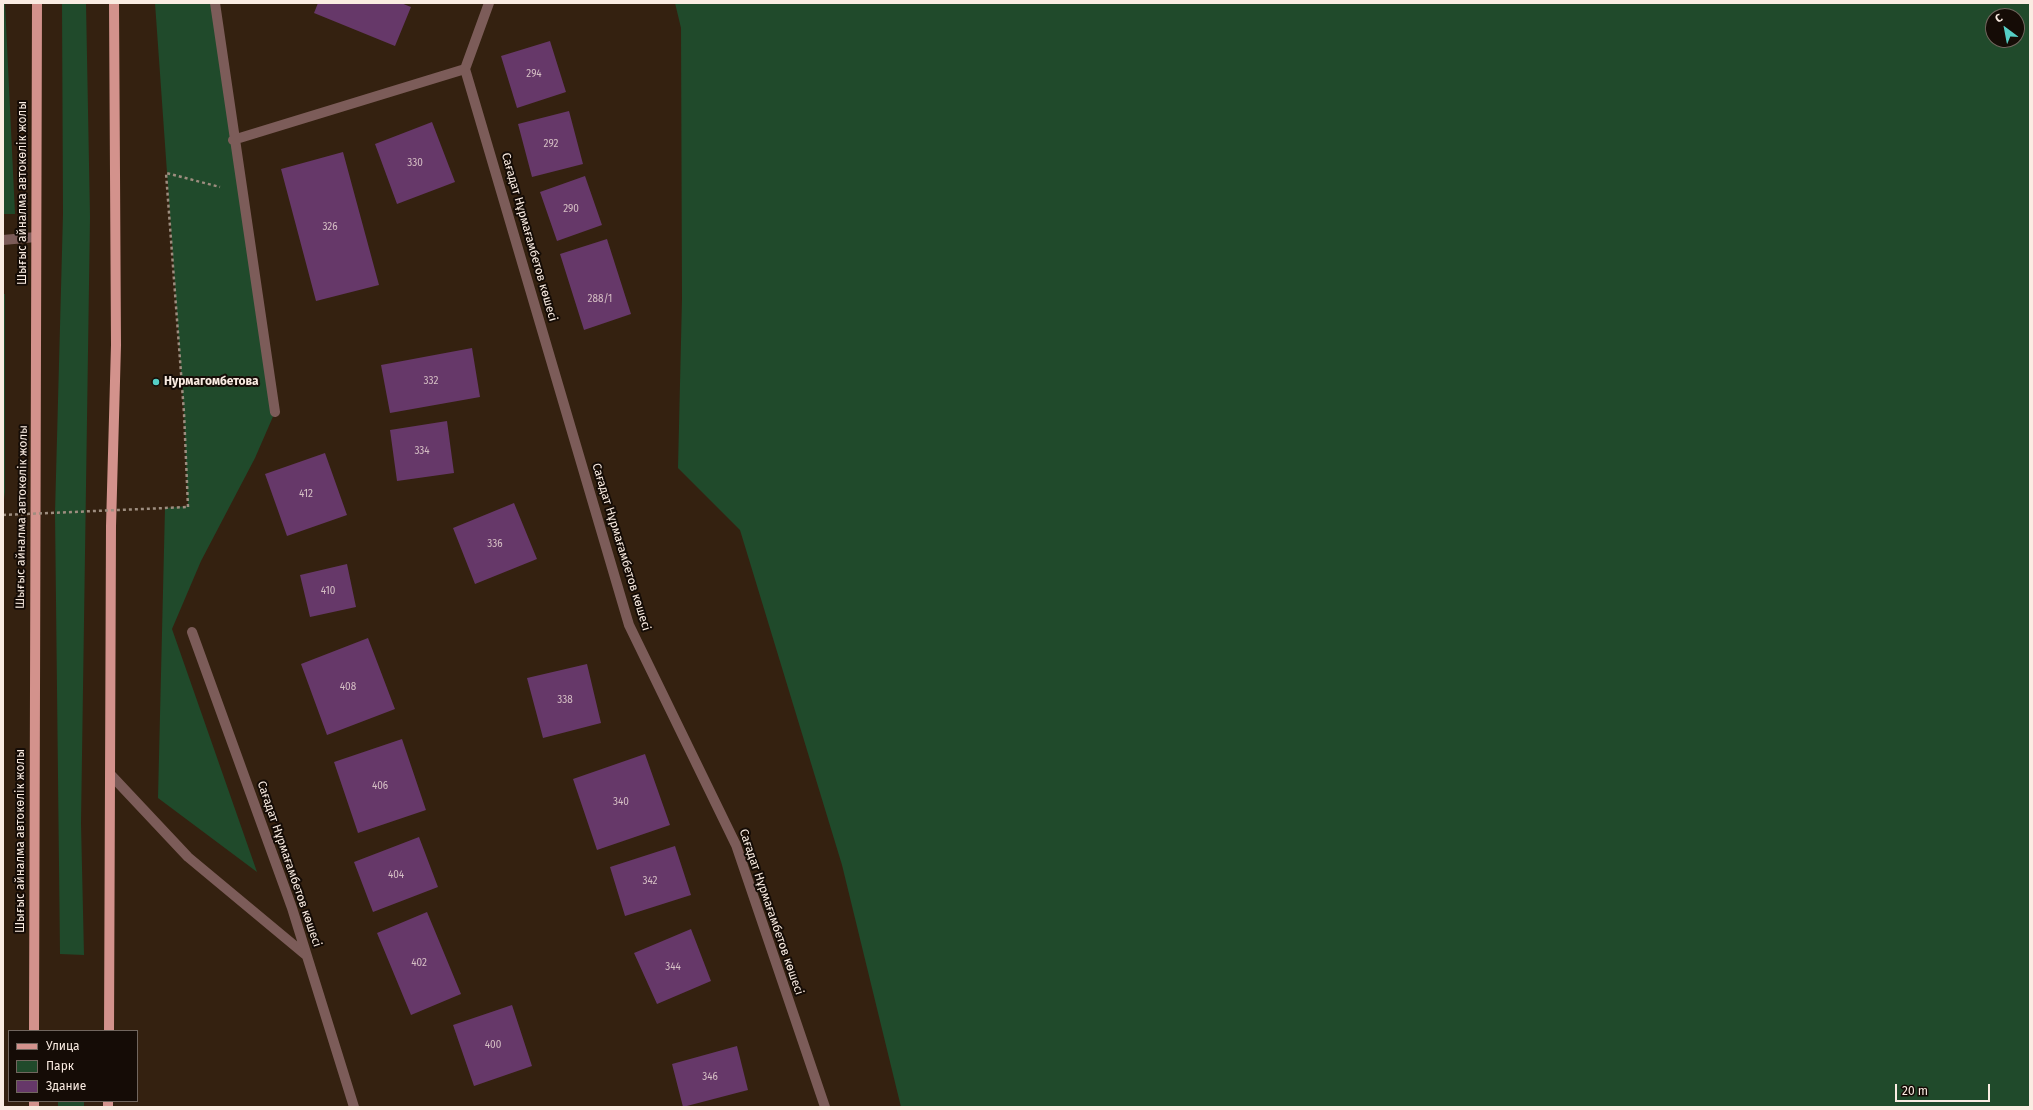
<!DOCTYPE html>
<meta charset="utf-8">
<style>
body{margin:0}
#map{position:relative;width:2033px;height:1110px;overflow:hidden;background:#342110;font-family:"Fira Sans",sans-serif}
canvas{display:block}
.frame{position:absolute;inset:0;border:4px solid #faece2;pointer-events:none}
.legend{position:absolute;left:8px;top:1030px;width:130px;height:72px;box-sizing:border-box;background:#150c06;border:1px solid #71665e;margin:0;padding:5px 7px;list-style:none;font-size:12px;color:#faece2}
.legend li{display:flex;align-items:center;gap:8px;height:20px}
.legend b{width:20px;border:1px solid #71665e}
.north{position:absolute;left:1985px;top:8px;width:40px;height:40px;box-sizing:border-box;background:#150c06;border:1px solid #71665e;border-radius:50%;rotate:328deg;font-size:11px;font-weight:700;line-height:16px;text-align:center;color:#faece2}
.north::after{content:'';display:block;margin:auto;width:14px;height:18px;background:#55cec5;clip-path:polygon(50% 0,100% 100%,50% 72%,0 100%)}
.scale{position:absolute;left:1895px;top:1084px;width:95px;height:18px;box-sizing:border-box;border:2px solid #faece2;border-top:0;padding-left:5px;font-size:12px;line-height:14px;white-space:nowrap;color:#faece2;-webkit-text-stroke:3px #150c06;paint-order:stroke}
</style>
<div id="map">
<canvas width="2033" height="1110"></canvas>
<div class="frame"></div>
<ul class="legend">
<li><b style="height:5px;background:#d3928c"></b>Улица</li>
<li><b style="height:11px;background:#204a2b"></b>Парк</li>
<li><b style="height:11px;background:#663869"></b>Здание</li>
</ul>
<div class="north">С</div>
<div class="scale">20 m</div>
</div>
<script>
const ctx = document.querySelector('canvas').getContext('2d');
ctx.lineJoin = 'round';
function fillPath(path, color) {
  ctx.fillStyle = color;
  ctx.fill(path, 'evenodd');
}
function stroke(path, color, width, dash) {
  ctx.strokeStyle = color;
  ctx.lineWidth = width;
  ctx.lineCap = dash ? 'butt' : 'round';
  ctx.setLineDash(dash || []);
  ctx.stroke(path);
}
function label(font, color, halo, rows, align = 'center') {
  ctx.font = font + ' "Fira Sans",sans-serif';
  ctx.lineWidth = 4;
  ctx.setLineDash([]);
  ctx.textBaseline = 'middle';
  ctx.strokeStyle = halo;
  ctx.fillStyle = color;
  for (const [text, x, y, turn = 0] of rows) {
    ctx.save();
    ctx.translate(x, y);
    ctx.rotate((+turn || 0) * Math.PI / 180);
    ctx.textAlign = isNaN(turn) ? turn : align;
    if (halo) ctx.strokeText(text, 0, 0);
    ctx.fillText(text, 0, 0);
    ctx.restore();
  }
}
const green = new Path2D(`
 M3 3H5L15 214H3Z
 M62 3H86L90 217 81 823 84 955 60 954 55 513 63 214Z
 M155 3H215L275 412 255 458 201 561 172 629 257 872 158 798 165 508 188 506 184 413Z
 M675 3H2030V1107H901L842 865 740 530 678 468 682 299 681 28ZM1993 16H2017V40H1993Z
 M3 294H5V492L3 507Z
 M58 1101H84V1107H58Z`);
const building = new Path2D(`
 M318 3H401L411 7 395 46 314 13Z
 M550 41 566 92 517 108 501 56Z
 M569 111 583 164 532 177 518 124Z
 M432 122 455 182 397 204 375 144Z
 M343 152 379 285 316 301 281 169Z
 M585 176 602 225 557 241 540 192Z
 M607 239 631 314 584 330 560 254Z
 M472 348 480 397 390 413 381 365Z
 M447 421 454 473 397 481 390 430Z
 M325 453 347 515 287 536 265 474Z
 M514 503 537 559 475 584 453 528Z
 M347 564 356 607 310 617 300 575Z
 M368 638 395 709 327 735 301 664Z
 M587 664 601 723 543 738 527 678Z
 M402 739 426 810 358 833 334 762Z
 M645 754 670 825 597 850 573 779Z
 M419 837 438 887 373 912 354 862Z
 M675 846 691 895 625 916 610 867Z
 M427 912 461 994 411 1015 377 933Z
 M691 929 711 981 657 1004 634 953Z
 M512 1005 532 1066 474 1086 453 1025Z
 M737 1046 748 1090 683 1107 672 1064Z`);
const path = new Path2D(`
 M188 507 184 413 166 173 220 187`);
const minor = new Path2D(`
 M215 3 275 412
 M489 3 465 69 629 625 736 845 825 1107
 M233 140 465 69
 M3 240 36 237
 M192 632 292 908 354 1107
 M110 774 188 857 307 956`);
const major = new Path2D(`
 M34 1031 37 3
 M109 1031 111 526 116 345 114 3
 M34 1107V1101
 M108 1107V1101`);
const pathBridge = new Path2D(`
 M3 515 188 507`);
const markers = [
 [156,382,4,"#55cec5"]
];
const numberNames = [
 ["294",534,74],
 ["292",551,144],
 ["330",415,163],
 ["290",571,209],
 ["326",330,227],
 ["288/1",600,299],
 ["332",431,381],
 ["334",422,451],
 ["412",306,494],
 ["336",495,544],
 ["410",328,591],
 ["408",348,687],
 ["338",565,700],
 ["406",380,786],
 ["340",621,802],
 ["404",396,875],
 ["342",650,881],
 ["402",419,963],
 ["344",673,967],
 ["400",493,1045],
 ["346",710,1077]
];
const streetNames = [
 ["Шығыс айналма автокөлік жолы",23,193,-90],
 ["Сағадат Нұрмағамбетов көшесі",529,237,74],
 ["Шығыс айналма автокөлік жолы",22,517,-89],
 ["Сағадат Нұрмағамбетов көшесі",621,547,73],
 ["Шығыс айналма автокөлік жолы",21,841,-90],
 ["Сағадат Нұрмағамбетов көшесі",289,864,71],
 ["Сағадат Нұрмағамбетов көшесі",771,912,71]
];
const poiNames = [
 ["Нурмагомбетова",164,382]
];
fillPath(green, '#204a2b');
fillPath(building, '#663869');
stroke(path, '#9d8d7f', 2.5, [3, 3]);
stroke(minor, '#7c5c59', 10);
stroke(major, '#d3928c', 10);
stroke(pathBridge, '#9d8d7f', 2.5, [3, 3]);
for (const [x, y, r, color] of markers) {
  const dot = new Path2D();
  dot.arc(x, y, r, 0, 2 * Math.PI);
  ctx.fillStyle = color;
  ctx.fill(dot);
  stroke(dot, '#150c06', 1.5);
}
label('10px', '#d5bfc4', null, numberNames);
label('12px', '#faece2', '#150c06', streetNames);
label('bold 12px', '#faece2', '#150c06', poiNames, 'left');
</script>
